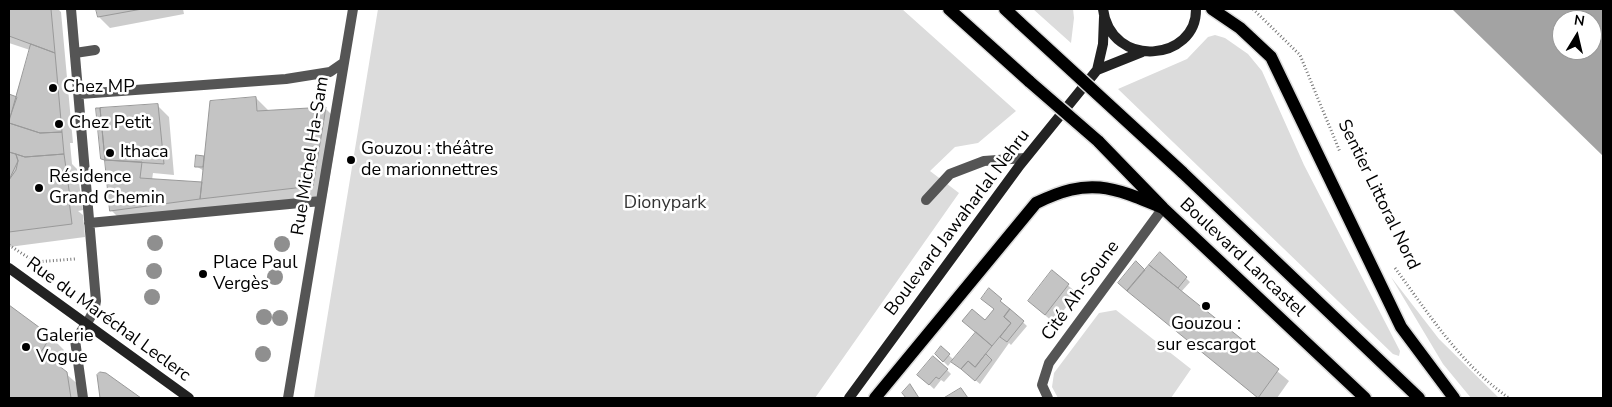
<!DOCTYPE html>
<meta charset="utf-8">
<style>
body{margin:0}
#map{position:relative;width:1612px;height:407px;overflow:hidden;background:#fff;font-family:"Nunito Sans",sans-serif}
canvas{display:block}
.frame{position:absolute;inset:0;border:10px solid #000;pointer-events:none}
.north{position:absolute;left:1552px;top:10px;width:50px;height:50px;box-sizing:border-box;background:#fff;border:1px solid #999;border-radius:50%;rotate:9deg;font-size:14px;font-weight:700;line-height:20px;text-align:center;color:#000}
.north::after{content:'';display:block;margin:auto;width:18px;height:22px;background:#000;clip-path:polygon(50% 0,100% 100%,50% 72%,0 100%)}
</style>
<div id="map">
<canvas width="1612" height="407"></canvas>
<div class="frame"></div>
<div class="north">N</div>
</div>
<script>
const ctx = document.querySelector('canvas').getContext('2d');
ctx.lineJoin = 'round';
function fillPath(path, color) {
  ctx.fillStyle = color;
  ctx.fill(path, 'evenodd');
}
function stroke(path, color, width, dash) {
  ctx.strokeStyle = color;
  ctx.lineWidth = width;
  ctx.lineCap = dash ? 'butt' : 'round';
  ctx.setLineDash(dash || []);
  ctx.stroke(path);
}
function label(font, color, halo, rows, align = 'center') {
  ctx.font = font + ' "Nunito Sans",sans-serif';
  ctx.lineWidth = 5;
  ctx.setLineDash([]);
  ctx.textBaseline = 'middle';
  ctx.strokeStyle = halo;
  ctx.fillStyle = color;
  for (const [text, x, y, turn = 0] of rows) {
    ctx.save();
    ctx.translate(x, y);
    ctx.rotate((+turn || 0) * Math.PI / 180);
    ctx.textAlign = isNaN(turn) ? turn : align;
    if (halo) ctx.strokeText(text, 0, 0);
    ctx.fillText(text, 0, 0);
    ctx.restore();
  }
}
const green = new Path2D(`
 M378 9H902L1016 111 978 143 955 147 930 171 959 193 815 398H314Z
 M1033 9H1073L1074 18 1071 43Z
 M1215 35 1225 38 1248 54 1262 71 1304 165 1400 351 1399 356 1393 354 1118 89 1187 59 1208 37Z
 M1391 277 1439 339 1499 398H1471L1443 364Z
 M1116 310 1191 369 1171 398H1058L1052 387 1054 373 1099 313Z`);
const water = new Path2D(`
 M1452 9H1603V156ZM1562 20H1592V50H1562Z`);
const shadow = new Path2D(`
 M9 9H58L61 12 73 143H70L72 164 77 169 83 210 78 211 83 215 85 237 9 247V97L20 99 16 95 30 50 9 43Z
 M97 9H183L184 14 110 28 99 17Z
 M256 98 270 112 325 108 339 122 326 199 123 222 111 210 107 163 102 159 158 106 169 117 174 175 153 173 152 180 203 185 204 171 196 166 197 157H205Z
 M1160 253 1190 282 1181 292 1289 381 1277 398H1258L1132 294 1145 271Z
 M1052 272 1077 293 1054 323 1038 309Z
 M989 290 1027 326 1011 345 1009 343 980 384 952 361 948 366 936 354 941 348 954 360 977 333 964 321 985 322 995 310 983 299Z
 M9 306 51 337 64 350 55 364 81 387 82 398H9Z
 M947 370 951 374 944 382 941 380 934 389 919 375Z`);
const building = new Path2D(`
 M9 9H51L55 53 9 36Z
 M96 9H142L98 17Z
 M31 44 55 53 62 132 40 133 9 123Z
 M9 94 17 97 10 117H9Z
 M256 97 257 111 326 107 313 186 200 199 210 101Z
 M158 104 164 164 105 160 100 108Z
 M96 108H100L105 160 101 159Z
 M9 123 40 133 62 132 64 154 25 157 9 152Z
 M9 152 16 154 18 161 9 180Z
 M16 154 25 157 64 154 70 197 62 198V200H69L72 224 9 232V180L16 170 18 161Z
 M196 155 204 156 203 167H195Z
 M105 160 142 162 140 178 202 182 200 199 110 211Z
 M1160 252 1187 277 1178 288 1149 265Z
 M1136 261 1145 270 1127 291 1118 283Z
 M1149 265 1279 369 1258 398 1127 291Z
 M1052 270 1069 284 1045 315 1028 301Z
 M989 288 1002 299 1000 301 1010 309 1004 317 1011 323 992 346 962 321 972 309 985 320 994 309 981 299Z
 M9 305 51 336 41 352 67 372 71 398H9Z
 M1010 309 1024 321 1007 342 1000 337 1011 323 1004 317Z
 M976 332 992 346 975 367 968 361 961 369 951 362Z
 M941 346 950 354 943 362 935 354Z
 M986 354 992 360 975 381 961 369 968 361 975 367Z
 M933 356 948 369 939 379 936 377 929 385 917 375Z
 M100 372 106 373 141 398H100L97 375Z
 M910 384 919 398H906L902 393Z
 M961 388 968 398H944Z`);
const path = new Path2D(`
 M1253 9 1300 55 1340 152
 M9 245 35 262 75 259
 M1395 268C1429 314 1461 365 1509 398`);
const lane = new Path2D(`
 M75 53 95 50
 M926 200 950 174 984 161 1025 158`);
const street = new Path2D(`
 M71 9 96 301C94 316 83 328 75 340L83 398
 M80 94 286 79 330 72 343 63
 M89 223 321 201
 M288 398 353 9
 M1048 398 1042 385 1049 363 1163 208`);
const secondary = new Path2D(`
 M1103 9C1111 70 1197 61 1196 9
 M1097 70 1142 52
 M9 268 189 398
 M849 398 1020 165 1097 70 1103 44 1104 17`);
const primary = new Path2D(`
 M949 9 1030 82
 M1005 9 1020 23
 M1212 9 1240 28 1271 57 1401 327 1454 398
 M1098 141 1163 208 1365 398
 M1182 172 1419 398
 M875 398 1036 203C1089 177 1111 186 1163 208`);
const primaryBridge = new Path2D(`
 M1020 23 1182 172
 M1030 82 1098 141`);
const trees = [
 [155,243],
 [282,244],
 [154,271],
 [275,277],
 [152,297],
 [264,317],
 [280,318],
 [263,354]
];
const markers = [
 [53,88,5,"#000"],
 [59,124,5,"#000"],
 [110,153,5,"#000"],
 [351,160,5,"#000"],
 [39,188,5,"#000"],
 [203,274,5,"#000"],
 [1206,306,5,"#000"],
 [26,347,5,"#000"]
];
const poiNames = [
 ["Chez MP",63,88],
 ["Chez Petit",69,124],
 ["Gouzou : théâtre",361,150],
 ["de marionnettres",361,171],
 ["Ithaca",120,153],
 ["Résidence",49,178],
 ["Grand Chemin",49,199],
 ["Place Paul",213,264],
 ["Vergès",213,285],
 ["Gouzou :",1206,325,"center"],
 ["sur escargot",1206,346,"center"],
 ["Galerie",36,337],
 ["Vogue",36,358]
];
const streetNames = [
 ["Rue Michel Ha-Sam",311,156,-81],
 ["Sentier Littoral Nord",1378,195,64],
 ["Boulevard Jawaharlal Nehru",958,223,-53],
 ["Boulevard Lancastel",1242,258,43],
 ["Cité Ah-Soune",1081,291,-54],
 ["Rue du Maréchal Leclerc",108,320,36]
];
const parkNames = [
 ["Dionypark",665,204]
];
fillPath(green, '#dcdcdc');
fillPath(water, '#a3a3a3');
fillPath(shadow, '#0003');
fillPath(building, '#c4c4c4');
stroke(building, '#999', 1);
stroke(primary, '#dbdbdb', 15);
stroke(path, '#777', 3, [1, 2.5]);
stroke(lane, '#555', 10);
stroke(street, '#555', 10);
stroke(secondary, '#222', 10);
stroke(primary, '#000', 12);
stroke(primaryBridge, '#dbdbdb', 15, []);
stroke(primaryBridge, '#000', 12);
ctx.fillStyle = '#8f8f8f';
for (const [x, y] of trees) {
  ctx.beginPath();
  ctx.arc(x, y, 8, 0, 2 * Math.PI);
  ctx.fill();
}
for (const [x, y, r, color] of markers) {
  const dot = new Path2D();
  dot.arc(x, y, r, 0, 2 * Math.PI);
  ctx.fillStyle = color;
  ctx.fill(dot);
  stroke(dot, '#fff', 2);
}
label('18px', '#000', '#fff', poiNames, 'left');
label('18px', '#000', '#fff', streetNames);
label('18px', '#333', '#fff', parkNames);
</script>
